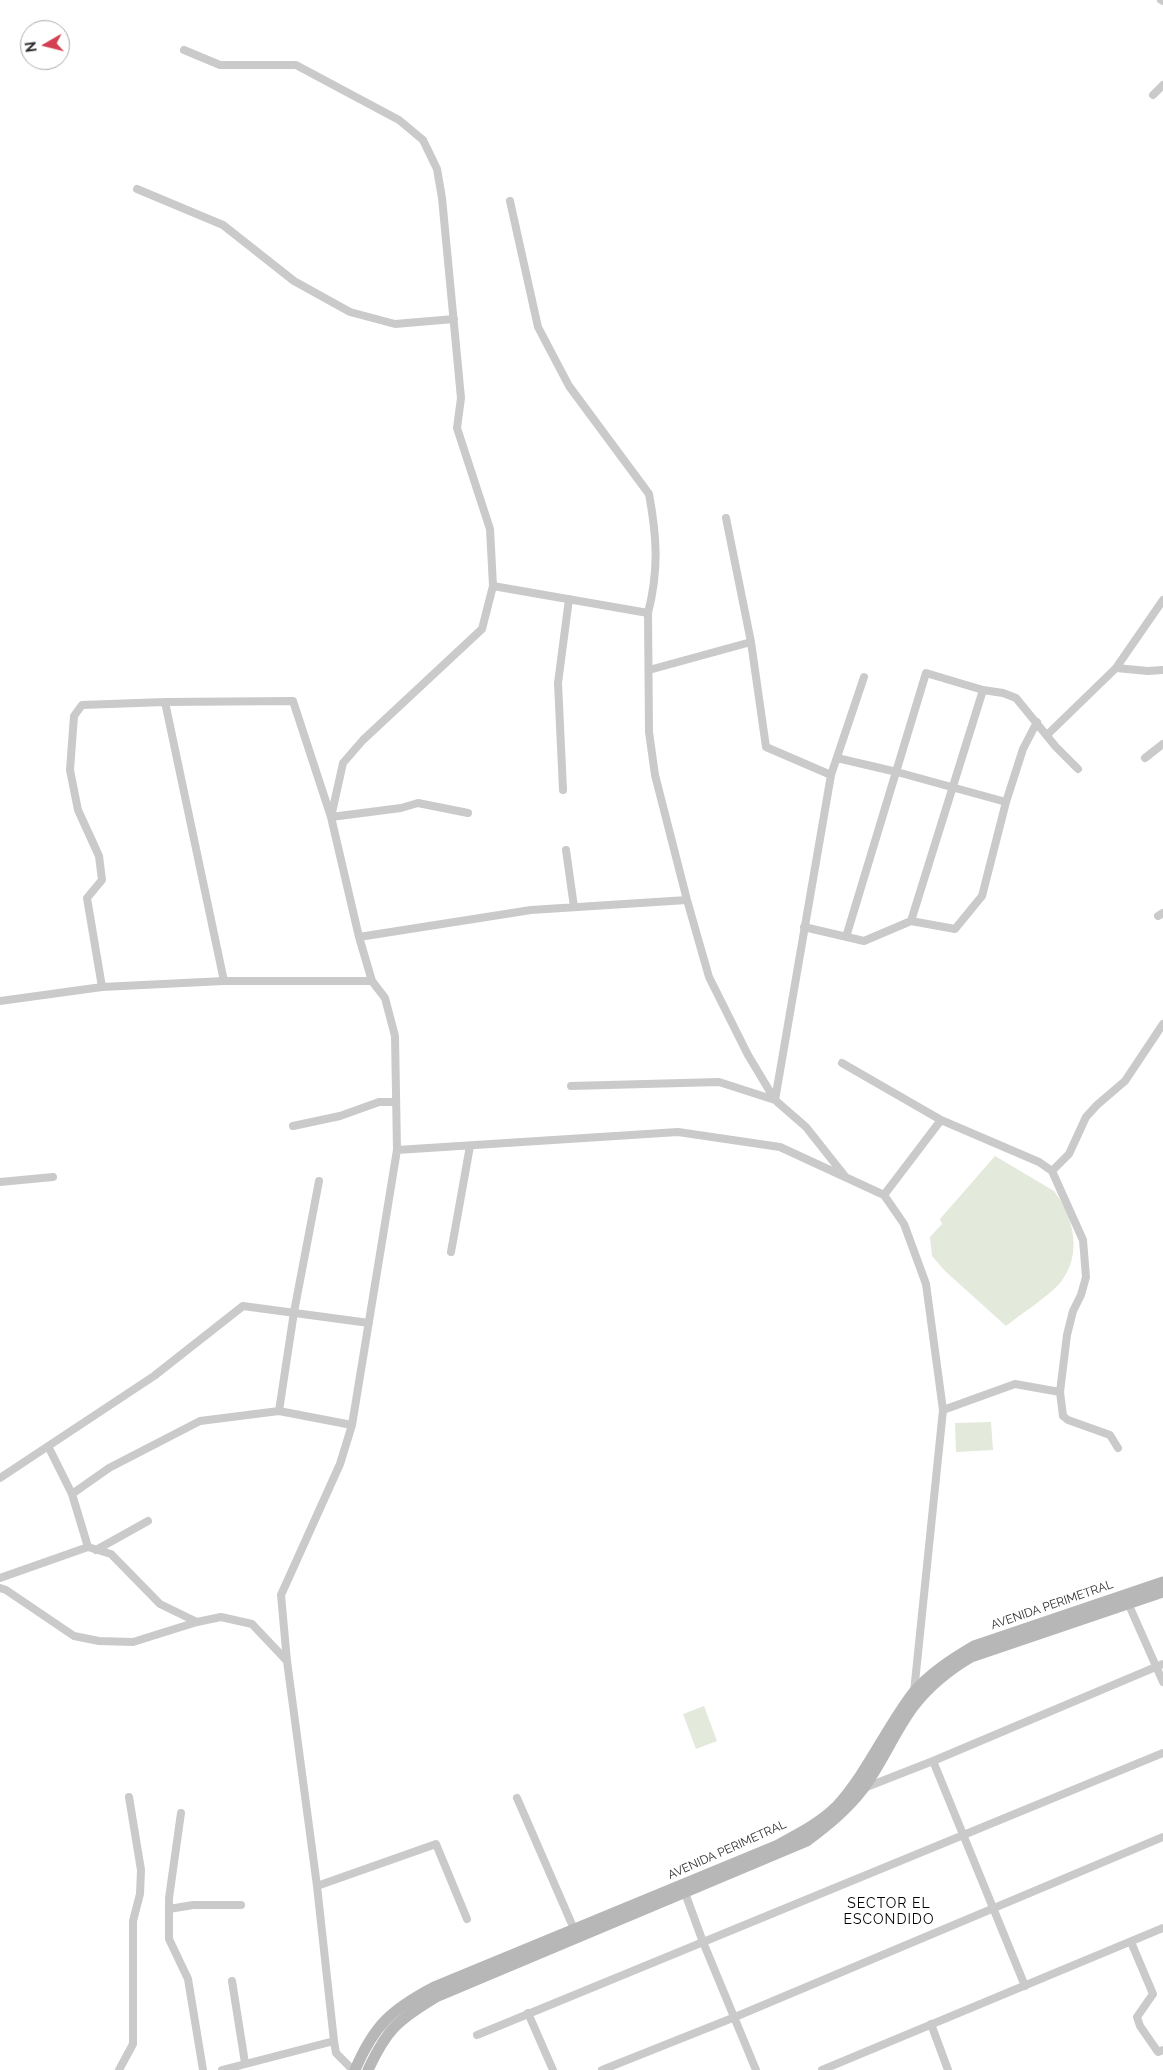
<!DOCTYPE html>
<style>
body{margin:0}
#map{position:relative;width:1163px;height:2070px;overflow:hidden;background:#fff;font-family:Raleway,sans-serif}
canvas{display:block}
.north{position:absolute;left:20px;top:20px;width:50px;height:50px;box-sizing:border-box;background:#fff;border:1px solid #ababab;border-radius:50%;rotate:262deg;font-size:14px;font-weight:700;line-height:20px;text-align:center;color:#2d2d2d}
.north::after{content:'';display:block;margin:auto;width:18px;height:22px;background:#d34052;clip-path:polygon(50% 0,100% 100%,50% 72%,0 100%)}
</style>
<div id="map">
<canvas width="1163" height="2070"></canvas>
<div class="north">N</div>
</div>
<script>
const ctx = document.querySelector('canvas').getContext('2d');
ctx.lineJoin = 'round';
function fillPath(path, color) {
  ctx.fillStyle = color;
  ctx.fill(path, 'evenodd');
}
function stroke(path, color, width, dash) {
  ctx.strokeStyle = color;
  ctx.lineWidth = width;
  ctx.lineCap = dash ? 'butt' : 'round';
  ctx.setLineDash(dash || []);
  ctx.stroke(path);
}
function label(font, color, halo, rows, align = 'center') {
  ctx.font = font + ' Raleway,sans-serif';
  ctx.lineWidth = 5;
  ctx.setLineDash([]);
  ctx.textBaseline = 'middle';
  ctx.strokeStyle = halo;
  ctx.fillStyle = color;
  for (const [text, x, y, turn = 0] of rows) {
    ctx.save();
    ctx.translate(x, y);
    ctx.rotate((+turn || 0) * Math.PI / 180);
    ctx.textAlign = isNaN(turn) ? turn : align;
    if (halo) ctx.strokeText(text, 0, 0);
    ctx.fillText(text, 0, 0);
    ctx.restore();
  }
}
const green = new Path2D(`
 M995 1156 1054 1191C1074 1217 1083 1255 1060 1283 1049 1296 1021 1314 1006 1326L945 1271 932 1256 930 1237 942 1224 940 1219Z
 M991 1422 993 1450 956 1452 955 1423Z
 M704 1706 717 1741 696 1749 683 1714Z`);
const minor = new Path2D(`
 M1161 0 1163 1
 M184 50 220 65H296L399 120 423 140 437 169 442 198 461 398 457 428 490 529 493 586
 M1153 95 1163 85
 M137 189 223 225 294 281 350 312 395 324 454 319
 M510 201 538 327 569 386 649 494C657 537 659 570 648 613
 M751 642 766 747 831 775 775 1100 806 1127 844 1175
 M1116 668 1148 671 1163 670
 M649 670 751 642 726 518
 M983 690 1003 693 1016 698 1056 747 1078 769
 M1047 735 1116 668 1163 600
 M837 758 897 772 1006 802
 M1145 758 1163 744
 M831 775 864 677
 M563 790 558 683 569 599
 M468 813 418 803 401 808 331 817 343 763 363 740 482 629 493 586 648 613 649 732 655 775 687 900 709 977 748 1055 775 1100 719 1082 571 1086
 M566 850 574 907
 M1158 916 1163 913
 M911 921 955 929 982 896 1006 802 1023 749 1037 722
 M804 927 864 941 911 921 983 690 926 673 846 937
 M359 937 531 910 687 900
 M224 981 165 702 293 701 331 817 359 937 372 981
 M102 987 87 898 102 880 99 856 78 810 70 770 74 716 82 705 165 702
 M0 1001 102 987 224 981H372L385 998 395 1036 397 1150 352 1425 340 1464 281 1595 287 1661 317 1886 334 2041 336 2053 353 2070
 M842 1063 941 1120
 M293 1126 340 1116 379 1102H396
 M397 1150 678 1132 780 1147 884 1195 904 1224 926 1284 943 1410 914 1692
 M1052 1171 1069 1154 1086 1117 1097 1105 1125 1081 1163 1024
 M0 1182 53 1177
 M884 1195 941 1120 1039 1162 1052 1171 1083 1240 1086 1277 1081 1295 1073 1311 1067 1335 1060 1392 1015 1384 943 1410
 M451 1252 470 1146
 M1060 1392 1063 1416 1068 1420 1110 1435 1118 1448
 M279 1411 294 1312 319 1181
 M48 1446 72 1494 88 1547
 M0 1478 154 1376 243 1306 369 1323
 M72 1494 109 1468 200 1421 279 1411 352 1425
 M96 1550 148 1521
 M0 1578 88 1547 111 1554 160 1604 197 1622
 M0 1588 6 1590 74 1636 99 1641 133 1642 197 1622 221 1617 252 1624 287 1661
 M1128 1603 1163 1682
 M933 1761 1025 1986
 M864 1788 933 1761 1163 1664
 M517 1798 574 1929
 M181 1813 169 1898V1939L188 1979 203 2070
 M317 1886 436 1844 467 1919
 M685 1893 703 1942 756 2070
 M169 1909 193 1905H241
 M1131 1942 1153 1994 1137 2017 1140 2026 1158 2052 1163 2050
 M232 1981 245 2063
 M528 2013 553 2070
 M931 2024 948 2070
 M477 2035 1163 1753
 M119 2070 133 2044V1921L140 1894 141 1870 129 1797
 M222 2070 334 2041
 M602 2070 735 2017 1163 1837
 M822 2070 1163 1928`);
const secondary = new Path2D(`
 M355 2070C374 2025 392 2009 434 1987L778 1845C798 1834 820 1823 836 1807 866 1775 886 1728 913 1693 930 1673 952 1659 974 1646L1163 1582
 M368 2070C387 2029 398 2020 436 1997L807 1841C828 1825 847 1810 863 1789 882 1763 894 1733 913 1707 929 1686 949 1670 971 1657L1163 1592`);
const streetNames = [
 ["AVENIDA PERIMETRAL",1052,1605,-19],
 ["AVENIDA PERIMETRAL",727,1850,-24]
];
const neighbourhoodNames = [
 ["SECTOR EL",889,1904],
 ["ESCONDIDO",889,1920]
];
fillPath(green, '#e3e9db');
stroke(minor, '#cacaca', 8);
stroke(secondary, '#b7b7b7', 11);
label('12px', '#2d2d2d', '#fff', streetNames);
ctx.letterSpacing = '1px';
label('14px', '#000', '#fff', neighbourhoodNames);
ctx.letterSpacing = '0px';
</script>
